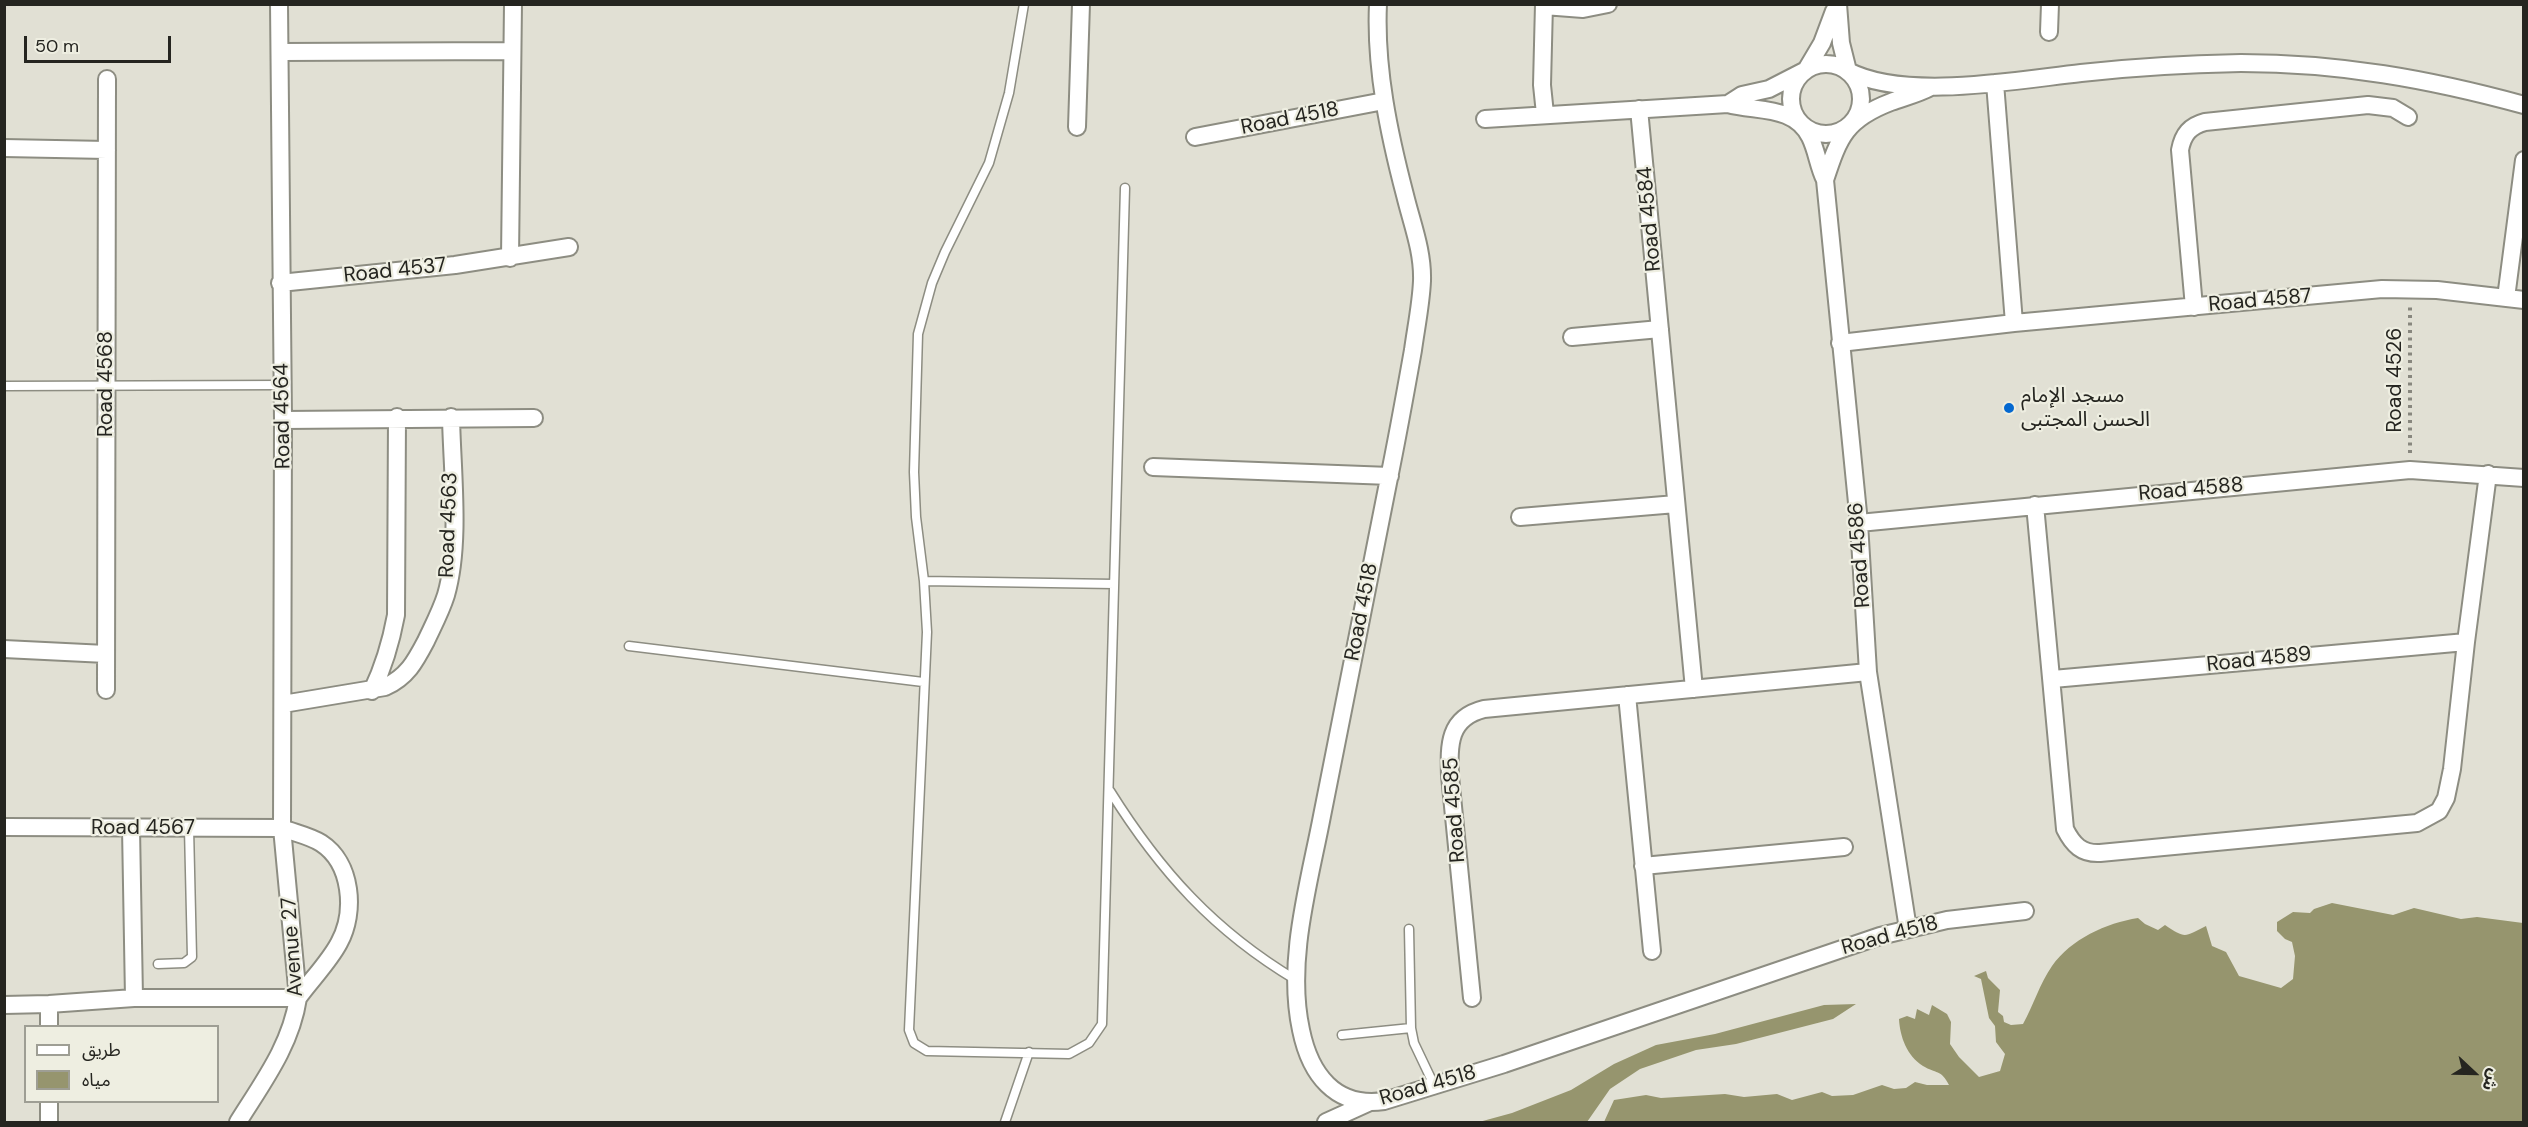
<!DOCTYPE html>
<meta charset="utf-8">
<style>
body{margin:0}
#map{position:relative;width:2528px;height:1127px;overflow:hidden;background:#e1e0d4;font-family:"DM Sans","Noto Sans Arabic",sans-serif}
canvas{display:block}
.frame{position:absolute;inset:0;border:6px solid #252520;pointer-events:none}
.legend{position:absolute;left:24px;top:1025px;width:195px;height:78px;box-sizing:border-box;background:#eeeee1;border:2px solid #9e9e94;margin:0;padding:8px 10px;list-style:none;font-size:18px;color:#252520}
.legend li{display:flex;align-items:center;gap:12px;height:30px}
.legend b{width:30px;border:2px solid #9e9e94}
.north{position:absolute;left:2444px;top:1043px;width:60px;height:60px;-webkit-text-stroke:4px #eeeee1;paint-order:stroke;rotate:112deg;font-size:16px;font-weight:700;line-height:24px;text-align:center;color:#252520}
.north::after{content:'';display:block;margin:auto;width:21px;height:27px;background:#252520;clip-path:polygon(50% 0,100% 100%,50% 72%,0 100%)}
.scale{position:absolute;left:24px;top:36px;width:147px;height:27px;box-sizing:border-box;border:3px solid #252520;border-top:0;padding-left:8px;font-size:18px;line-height:21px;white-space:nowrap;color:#252520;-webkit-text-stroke:4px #eeeee1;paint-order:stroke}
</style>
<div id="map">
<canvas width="2528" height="1127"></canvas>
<div class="frame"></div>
<ul class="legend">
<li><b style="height:8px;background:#fff"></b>طريق</li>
<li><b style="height:16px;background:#96956e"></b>مياه</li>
</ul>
<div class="north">ش</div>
<div class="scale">50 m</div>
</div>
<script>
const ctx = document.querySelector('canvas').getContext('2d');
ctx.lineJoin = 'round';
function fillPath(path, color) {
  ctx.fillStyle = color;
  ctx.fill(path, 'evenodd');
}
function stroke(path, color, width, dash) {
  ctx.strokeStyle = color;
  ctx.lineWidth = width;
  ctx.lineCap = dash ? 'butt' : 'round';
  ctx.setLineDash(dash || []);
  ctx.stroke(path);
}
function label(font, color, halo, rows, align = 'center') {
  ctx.font = font + ' "DM Sans","Noto Sans Arabic",sans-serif';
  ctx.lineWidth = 4.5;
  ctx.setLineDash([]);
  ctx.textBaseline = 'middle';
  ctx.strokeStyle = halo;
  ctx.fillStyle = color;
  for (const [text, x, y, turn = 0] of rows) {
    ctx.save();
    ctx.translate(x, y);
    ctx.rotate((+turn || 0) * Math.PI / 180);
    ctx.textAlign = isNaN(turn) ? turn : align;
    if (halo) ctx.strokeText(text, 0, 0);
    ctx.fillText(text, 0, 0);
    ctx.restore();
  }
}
const water = new Path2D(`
 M2332 903 2393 915 2414 908 2461 919 2477 917 2523 923V1122H1604L1614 1100 1646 1095 1661 1098 1725 1094 1744 1097 1777 1094 1792 1100 1822 1092 1832 1096 1853 1095 1882 1085 1894 1089 1906 1088 1915 1082 1927 1085H1949C1941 1069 1936 1074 1923 1066 1907 1056 1900 1037 1899 1019L1907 1016 1915 1019 1917 1009 1929 1015 1932 1005 1947 1014 1951 1022 1950 1044 1959 1057 1979 1077 2000 1071 2005 1054 1996 1042 1995 1026 1989 1018 1981 979 1974 976 1986 971 1988 978 2000 990 1998 1012 2003 1016 2004 1022 2011 1025 2023 1024C2033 1006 2040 983 2052 966 2071 939 2106 923 2138 918L2145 924 2158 930 2165 925C2186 939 2184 937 2206 926L2212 946 2226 952 2239 976 2281 988 2293 979 2295 956 2292 942 2285 939 2277 931V922L2293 912 2310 913 2314 909Z
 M1856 1004 1833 1019 1736 1044 1696 1050 1640 1069 1610 1089 1587 1122H1479L1512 1113 1571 1090 1614 1064 1656 1045 1715 1034 1824 1005Z`);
const path = new Path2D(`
 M2410 453V305`);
const service = new Path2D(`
 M1024 4 1009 93 989 163 945 252 932 283 918 334 914 472 916 517 924 581 927 632 909 1030 914 1043 927 1051 1069 1054 1089 1043 1102 1024 1125 188
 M4 386 283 385
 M924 581 1114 584
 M629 646 923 682
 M1110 791C1160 871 1214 931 1296 980
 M1409 929 1411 1028 1414 1043 1434 1085
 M158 964 184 963 192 957 189 828
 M1342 1035 1411 1028
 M1005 1122 1029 1052`);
const minor = new Path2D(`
 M1378 4C1375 68 1389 134 1405 195 1412 224 1423 251 1422 281 1421 304 1416 328 1413 350 1405 395 1397 439 1388 483 1366 594 1344 705 1322 816 1309 884 1286 961 1301 1030 1310 1074 1335 1108 1384 1101L1504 1064 1880 936 1947 920 2025 911
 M1544 4 1542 85 1545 114
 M1838 4 1841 43 1848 71C1906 101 2017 80 2081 73 2134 67 2188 64 2241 63 2339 63 2429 79 2524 105
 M1544 6 1583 9 1608 4
 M2049 32 2050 4
 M281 52 512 51
 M1791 99a35 35 0 1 1 70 0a35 35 0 1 1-70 0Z
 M1995 83 2014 323
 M1728 104 1742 95 1769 89 1806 70 1822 43 1834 11
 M1639 109 1694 689
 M1485 119 1728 104C1757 112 1794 105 1810 137 1817 151 1818 166 1825 180L1859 523 1868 672 1908 929
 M1077 127 1081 4
 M1195 137 1384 101
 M4 148 107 150
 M1825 180C1839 137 1846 119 1891 102 1905 97 1918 94 1931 87
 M510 258 513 4
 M280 283 455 265 569 247
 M2506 298 2524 160
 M2194 307 2180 150C2183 134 2190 126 2205 122L2368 105 2393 108 2408 117
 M1572 337 1660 329
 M1840 343 2014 323 2382 289 2437 290 2524 300
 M283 420 534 418
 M1153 467 1390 476
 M2035 505 2065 829C2073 845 2082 854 2100 853L2417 823 2439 811 2446 798 2452 769 2466 642 2488 474
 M1520 517 1676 504
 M1859 523 2410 470 2524 478
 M4 649 106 654
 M2053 679 2466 642
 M106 690 107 79
 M372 691C384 666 391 642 396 615L397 417
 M1627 695 1652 951
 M283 704 385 687C407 677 415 662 426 641 433 626 441 611 446 595 461 543 452 471 451 417
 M4 827 282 828C295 833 310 836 321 843 352 863 356 912 339 943 329 962 311 980 298 998H134L49 1004 4 1005
 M131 828 134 998
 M1643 866 1844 847
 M1472 998 1450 776C1449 745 1448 718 1484 709L1868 672
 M49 1004V1026
 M49 1102V1122
 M238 1122C263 1082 291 1045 298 998L282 828 283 420 279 4
 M1326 1122 1368 1103`);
const markers = [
 [2009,408,6,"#0468d0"]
];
const streetNames = [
 ["Road 4518",1290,119,-11],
 ["Road 4584",1650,219,-95],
 ["Road 4537",395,271,-6],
 ["Road 4587",2260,301,-5],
 ["Road 4526",2395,380,-90],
 ["Road 4568",106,384,-90],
 ["Road 4564",283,416,-91],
 ["Road 4588",2191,490,-5],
 ["Road 4563",449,525,-88],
 ["Road 4586",1860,555,-94],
 ["Road 4518",1362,612,-79],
 ["Road 4589",2259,660,-6],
 ["Road 4585",1455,810,-94],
 ["Road 4567",143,828],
 ["Road 4518",1890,936,-15],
 ["Avenue 27",293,947,-94],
 ["Road 4518",1428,1086,-16]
];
const poiNames = [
 ["مسجد الإمام",2021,396],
 ["الحسن المجتبى",2021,420]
];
fillPath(water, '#96956e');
stroke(service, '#8d8d82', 11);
stroke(minor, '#8d8d82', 20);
stroke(path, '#88877e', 4, [3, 4.5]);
stroke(service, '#fff', 8);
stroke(minor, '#fff', 16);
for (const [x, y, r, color] of markers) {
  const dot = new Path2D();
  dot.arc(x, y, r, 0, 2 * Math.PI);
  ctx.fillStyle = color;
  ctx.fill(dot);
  stroke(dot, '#eeeee1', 2);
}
label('21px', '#252520', '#eeeee1', streetNames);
label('21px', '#252520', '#eeeee1', poiNames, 'left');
</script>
